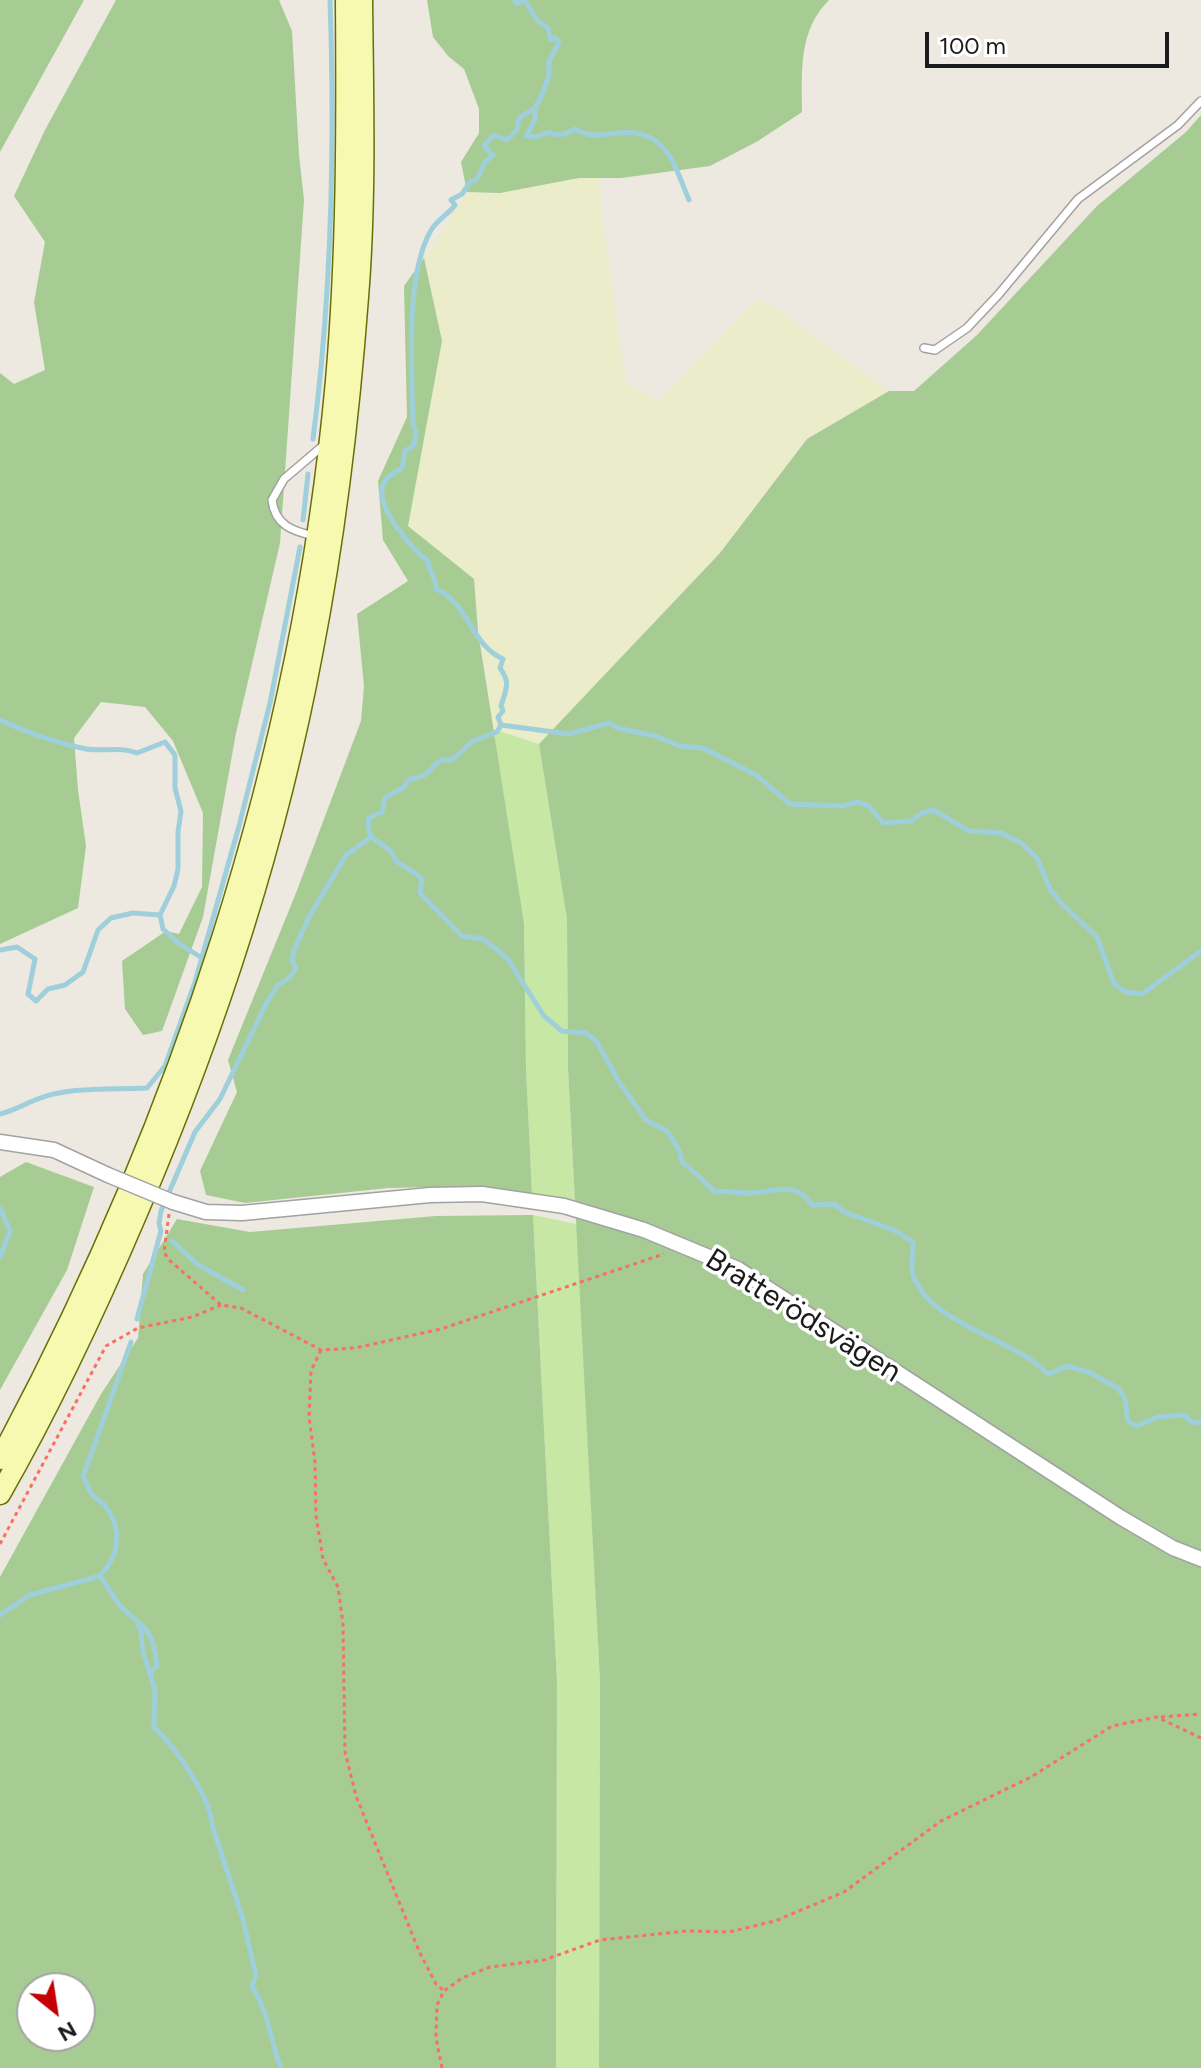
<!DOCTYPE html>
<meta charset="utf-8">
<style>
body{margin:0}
#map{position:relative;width:1201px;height:2068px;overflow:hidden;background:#ede8e0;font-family:Figtree,sans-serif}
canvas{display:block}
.north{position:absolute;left:16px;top:1972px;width:80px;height:80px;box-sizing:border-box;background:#fff;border:2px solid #a4a4a4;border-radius:50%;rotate:150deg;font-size:22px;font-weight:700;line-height:32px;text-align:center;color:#1b1b1b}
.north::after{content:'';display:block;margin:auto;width:28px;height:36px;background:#c50004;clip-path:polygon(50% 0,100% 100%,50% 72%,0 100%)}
.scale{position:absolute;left:925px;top:32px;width:244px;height:36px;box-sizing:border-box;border:4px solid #1b1b1b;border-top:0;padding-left:10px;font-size:24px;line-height:28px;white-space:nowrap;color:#1b1b1b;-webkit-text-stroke:6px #fff;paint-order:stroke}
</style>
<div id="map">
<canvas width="1201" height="2068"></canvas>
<div class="north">N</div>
<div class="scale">100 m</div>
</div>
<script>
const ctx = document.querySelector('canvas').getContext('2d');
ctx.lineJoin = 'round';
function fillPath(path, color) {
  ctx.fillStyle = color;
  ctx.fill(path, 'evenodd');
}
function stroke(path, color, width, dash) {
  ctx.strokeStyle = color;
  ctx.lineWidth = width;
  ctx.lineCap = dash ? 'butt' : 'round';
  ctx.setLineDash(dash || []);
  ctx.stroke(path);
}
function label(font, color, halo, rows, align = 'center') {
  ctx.font = font + ' Figtree,sans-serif';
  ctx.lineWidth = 7;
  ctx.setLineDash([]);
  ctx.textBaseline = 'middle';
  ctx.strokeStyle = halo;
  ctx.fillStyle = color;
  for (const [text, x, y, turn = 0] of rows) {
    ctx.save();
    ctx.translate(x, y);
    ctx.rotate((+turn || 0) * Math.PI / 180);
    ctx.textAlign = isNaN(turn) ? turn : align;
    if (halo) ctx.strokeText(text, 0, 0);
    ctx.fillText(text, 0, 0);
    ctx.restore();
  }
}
const farmland = new Path2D(`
 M579 178H600L601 208 626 383 659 400 757 299 777 308 889 391 806 439 720 553 539 744 493 729 473 579 408 526 442 341 424 258 467 192 500 193Z`);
const grass = new Path2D(`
 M493 729 539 744 567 919 568 1068 575 1200 532 1193 526 1069 524 923Z
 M533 1215 577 1224 600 1681 599 2068H556L557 1682Z`);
const forest = new Path2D(`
 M0 0H84L0 152Z
 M116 0H279L292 31 299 155 304 200 280 543 236 733 203 917 162 1031 143 1035 125 1009 122 961 166 931 179 934 202 887 203 813 173 741 145 707 101 702 74 738 78 790 86 846 78 908 0 944V373L14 384 45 370 34 302 45 242 14 196 45 130Z
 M427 0H829C798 31 802 71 802 112L758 141 710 166 621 178H579L500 193 467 192 461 162 479 133V109L464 69 448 56 433 37Z
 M1201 115V2068H599L600 1681 568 1068 567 919 539 744 720 553 807 439 889 391H914L977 335 1097 206 1186 132Z
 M424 258 442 341 408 526 474 579 478 631 524 923 526 1069 532 1193 432 1187 388 1188 245 1203 206 1195 200 1171 237 1092 228 1060 296 893 361 721 364 686 357 614 408 581 383 540 378 481 407 417 404 286Z
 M26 1162 94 1187 67 1270 0 1390V1177Z
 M533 1215 557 1682 556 2068H0V1577L101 1394 138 1338 143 1274 177 1219 250 1232 436 1216ZM32 1988H80V2036H32Z`);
const stream = new Path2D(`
 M535 108V120L526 136 535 137 550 132 554 135 565 134 575 129C591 138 600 135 618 133 666 128 674 164 689 200
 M313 439C332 293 335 146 330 0
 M303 520 308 474
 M0 720C28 733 56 743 86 749 104 752 121 746 137 753L165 742 175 755V788L181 811 178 832V869L174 886 160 915 163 929 178 943 202 958
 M501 725 569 734 609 723 618 728 655 736 680 746 703 748 756 775 790 804 842 806 858 802 869 806 883 823 911 821 922 813 933 810 969 831 1001 833 1021 843 1037 858 1050 889 1063 905 1097 937 1114 984 1126 992 1142 994 1201 951
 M371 837 391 851 396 861 422 878 420 893 462 936 483 939 507 958 544 1016 562 1031 586 1033 597 1042 619 1082 646 1120 668 1132 679 1150 682 1162C695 1171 703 1182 715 1192 728 1190 741 1194 754 1193 777 1191 796 1181 812 1205L834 1204 844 1212 896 1231 913 1242C914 1254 909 1269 915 1280 937 1327 1012 1337 1048 1374L1068 1366 1091 1373 1119 1389 1125 1399 1128 1421 1136 1426 1158 1417 1184 1415 1192 1422 1201 1423
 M0 950 17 947 35 959 28 994 36 1001 48 989 65 985 83 972 98 930 111 918 133 913 160 915
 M0 1114C13 1111 23 1105 35 1100 69 1086 111 1090 147 1088L165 1066 195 982 239 826 270 703 300 547
 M0 1208 10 1231 0 1257
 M172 1241 197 1264 243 1290
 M137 1319 161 1231 159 1223 161 1211 195 1132 220 1099 267 1002 278 985 289 978 296 968 292 960 294 950 309 917 346 855 371 837 368 826 369 818 382 812 385 798 404 787 408 780C413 778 418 778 423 776 435 769 435 757 452 760L473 741 497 732 501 725 498 717 503 711 501 706C506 689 511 683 500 668L503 659C470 644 469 603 436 589 436 577 429 572 428 561 412 549 375 507 383 485 386 477 394 473 402 468L405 451 414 445 416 432 413 423C412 370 405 278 430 232 436 220 448 215 455 205L451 200 462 194 470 182 477 179 485 162 493 155 484 146 494 135 507 140 517 130 519 118 535 108 542 95 549 75V61L559 42 555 38 551 40 548 28 537 20 525 1 516 3 515 0
 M131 1342 83 1477C86 1482 88 1489 92 1494 96 1499 102 1502 106 1507 123 1530 119 1556 100 1576L120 1606 137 1621 141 1633 143 1652 155 1690 154 1728C175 1746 211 1798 212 1825L242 1916 256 1975 252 1987C269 2012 270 2040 281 2068
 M0 1615 30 1595 100 1576
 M138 1622C153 1634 155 1648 157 1666L151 1672`);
const path = new Path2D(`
 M169 1214 164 1252 169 1260 221 1305 241 1308 321 1350 355 1348 441 1329 664 1254
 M321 1350 311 1371 309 1417 315 1462 316 1516 323 1559 338 1587 343 1624 345 1752 356 1796 419 1951 436 1984 443 1990
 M0 1544 106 1346 138 1328 192 1317 221 1305
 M1161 1717 1201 1714
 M442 2068 436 2038 437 2005 444 1991 462 1978 490 1967 544 1960 600 1940 687 1931 729 1932 775 1921 844 1892 941 1821 1031 1777 1112 1726 1157 1717 1201 1738`);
const lane = new Path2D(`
 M924 348 935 350 967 328 999 294 1078 199 1178 125 1201 101
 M314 536C292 531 275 525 272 500L284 479 325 444`);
const street = new Path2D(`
 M0 1142 54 1150 108 1175
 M173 1202 206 1212 242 1213 430 1195 482 1194 564 1206 644 1230 738 1269 1120 1517 1173 1548 1201 1559`);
const secondary = new Path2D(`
 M0 1459C179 1126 302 760 336 381 347 254 347 128 346 0
 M0 1494C52 1403 96 1309 137 1213 214 1034 276 846 312 654 335 536 349 417 358 297 366 198 363 99 362 0`);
const streetBridge = new Path2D(`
 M108 1175 173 1202`);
const streetNames = [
 ["Bratterödsvägen",803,1316,32]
];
fillPath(farmland, '#eaecca');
fillPath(grass, '#c7e8a4');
fillPath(forest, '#a6cc94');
stroke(stream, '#9fcfdb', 5);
stroke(lane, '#a2a2a2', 10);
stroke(street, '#a2a2a2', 17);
stroke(secondary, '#666f04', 23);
stroke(path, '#fa6f63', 3, [4, 4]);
stroke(lane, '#fff', 7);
stroke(street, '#fff', 14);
stroke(secondary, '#f7f9b1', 20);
stroke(streetBridge, '#a2a2a2', 17, []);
stroke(streetBridge, '#fff', 14);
label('30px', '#1b1b1b', '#fff', streetNames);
</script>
